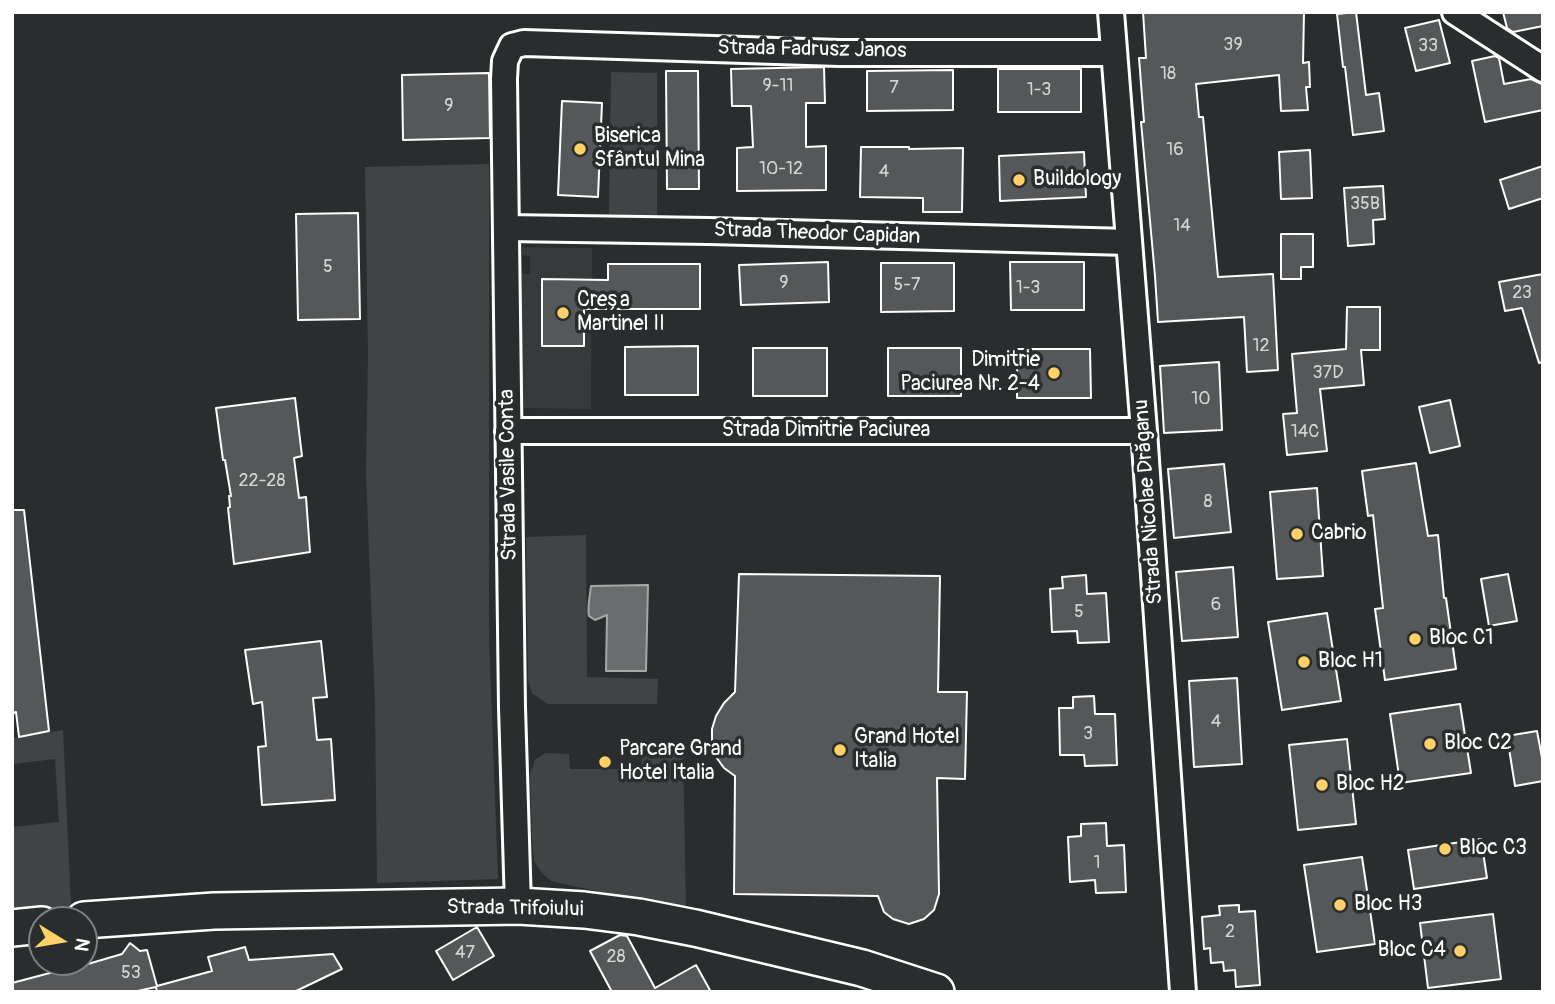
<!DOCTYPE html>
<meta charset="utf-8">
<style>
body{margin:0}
#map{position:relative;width:1555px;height:1004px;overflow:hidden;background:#2a2d2e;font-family:Pangolin,sans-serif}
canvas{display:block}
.frame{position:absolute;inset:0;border:14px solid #fff;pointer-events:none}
.north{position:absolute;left:28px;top:906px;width:70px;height:70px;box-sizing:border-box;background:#2a2d2e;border:2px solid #7f8182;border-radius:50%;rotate:101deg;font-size:19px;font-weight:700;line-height:28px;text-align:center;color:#fff}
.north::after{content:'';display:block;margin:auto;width:24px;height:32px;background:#ffd166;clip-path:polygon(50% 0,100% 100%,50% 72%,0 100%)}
</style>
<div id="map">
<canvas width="1555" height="1004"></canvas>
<div class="frame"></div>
<div class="north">N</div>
</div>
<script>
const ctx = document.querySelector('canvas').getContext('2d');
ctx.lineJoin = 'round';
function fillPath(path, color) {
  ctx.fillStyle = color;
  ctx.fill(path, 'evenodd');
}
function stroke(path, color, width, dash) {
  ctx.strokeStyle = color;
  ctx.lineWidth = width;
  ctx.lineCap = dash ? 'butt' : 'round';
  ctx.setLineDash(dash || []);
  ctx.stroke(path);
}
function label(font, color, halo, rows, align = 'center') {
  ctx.font = font + ' Pangolin,sans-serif';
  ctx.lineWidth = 7;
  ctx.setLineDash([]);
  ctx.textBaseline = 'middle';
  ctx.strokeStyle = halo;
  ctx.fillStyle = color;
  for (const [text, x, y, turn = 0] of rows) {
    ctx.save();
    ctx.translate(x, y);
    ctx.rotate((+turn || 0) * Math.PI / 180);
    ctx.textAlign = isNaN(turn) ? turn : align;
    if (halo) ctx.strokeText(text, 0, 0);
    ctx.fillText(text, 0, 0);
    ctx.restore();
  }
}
const built = new Path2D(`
 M522 247 592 248 591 409 521 408 522 274H530V256L522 255Z`);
const green = new Path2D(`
 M611 72 657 73V219L609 216Z
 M489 164V637L498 879 377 883 375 705 366 474 368 356 365 167Z
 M586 535 587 677 658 679 657 704H548L532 693 528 680 526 537Z
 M63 730 71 906 12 913V827L59 822 55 759 12 764V738Z
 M683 747 686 911 551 881 542 873 534 861 532 839 530 774 535 760 545 753 569 754 570 769H641L642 754Z`);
const water = new Path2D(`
 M648 585 646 671H606L607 615 595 620 589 616C587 609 590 595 591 586Z`);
const building = new Path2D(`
 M1143 12H1304L1303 63 1309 62 1310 87H1306L1308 110 1281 111 1279 75 1196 84 1199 117H1203L1218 277 1273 274 1278 370 1247 372 1244 317 1158 322 1155 276 1141 122H1144L1139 58H1146Z
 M1356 12 1366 95 1379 93 1384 131 1353 135 1345 67H1343L1337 14Z
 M1503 12H1543V26L1513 32 1507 28Z
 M1439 20 1450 63 1416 71 1405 28Z
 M1495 56 1499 58 1504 84 1531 79 1542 84 1543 110 1485 122 1472 61Z
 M824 67 825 103H806V147L826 146V190L737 191V148L753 147 751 106H732L731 69Z
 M998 69H1081V112H998Z
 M953 70V110L867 111V71Z
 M666 71H698L699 189H667Z
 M489 73 490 138 403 140 402 75Z
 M562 101 602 103 598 197 558 195Z
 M861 147H909V149L963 148 962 212H923V198L860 197Z
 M1310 150 1312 198 1281 199 1279 152Z
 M1084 152 1086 197 1000 201 999 156Z
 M1543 166V198L1509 209 1500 180Z
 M1383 186 1385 219 1373 220 1374 244 1348 246 1344 188Z
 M358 213 360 319 298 320 296 214Z
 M1281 234H1313V267H1301V279H1281Z
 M828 262 829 302 741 305 739 265Z
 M1010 262H1084V310H1011Z
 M881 263H954V311L881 312Z
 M608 264H700V309H584V346H542V279L608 280Z
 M1543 274V362L1539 363 1522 308 1505 311 1499 282Z
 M1347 307H1380V350H1361L1364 385 1320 389 1327 451 1287 455 1283 414 1297 413 1292 354 1346 349Z
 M698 346V395H625V347Z
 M753 348H827V396H753Z
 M888 348H961V396H888Z
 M1017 349H1090L1091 398H1017Z
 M1219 362 1222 430 1164 433 1160 366Z
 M295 398 302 456 294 458 299 498 306 497 310 552 234 564 228 508 230 507 229 496H231L225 460H223L216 408Z
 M1450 400 1460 446 1430 453 1419 407Z
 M1416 463 1428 536 1438 535 1444 598H1446L1456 669 1385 680 1375 609 1383 608 1373 515 1368 516 1362 471Z
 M1224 464 1231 532 1174 538 1168 469Z
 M1317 488 1323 576 1277 579 1270 492Z
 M12 510H24L49 731 19 737 16 712 12 713Z
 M1233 567 1238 637 1182 641 1176 572Z
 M739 574 940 576 938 692H967L965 779 937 778 939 894 934 910 924 919 909 924 893 919 884 912 878 896 734 894 735 776 724 768 716 757 712 743V729L716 716 724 703 735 692Z
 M1508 574 1517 621 1489 626 1481 579Z
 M1086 575 1087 594 1106 593 1109 642 1078 643 1077 631 1052 632 1050 589 1063 588 1062 577Z
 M1327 613 1341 701 1282 710 1268 622Z
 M321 641 327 697 313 698 317 740 331 739 335 800 262 805 258 747 266 746 262 702 253 704 245 650Z
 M1237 678 1242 764 1194 767 1189 681Z
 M1094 696 1095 714H1115L1117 765 1085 766 1084 755H1060L1059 708H1073V697Z
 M1460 704 1471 773 1400 783 1390 714Z
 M1537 731 1543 763V781L1515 786 1507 736Z
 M1347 739 1356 824 1298 830 1289 745Z
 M1106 823 1107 846 1124 845 1126 892 1096 893 1095 880 1070 882 1068 837 1081 836V824Z
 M1481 839 1487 878 1414 889 1408 850Z
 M1362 857 1375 944 1317 952 1304 865Z
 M1239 905V912L1255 911 1260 985 1236 987 1235 970 1224 971 1223 962 1211 963 1210 948 1204 949 1202 917 1220 915 1219 906Z
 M1493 914 1501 979 1428 988 1420 923Z
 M477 927 494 956 453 980 436 951Z
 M620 935 627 936 655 988 696 965 711 992H612L590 951Z
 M130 943 140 951 147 950 157 986 212 971 208 957 245 947 249 960 333 954 342 969 294 992H157L156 987 133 992H12V983L80 965 81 966 122 954Z`);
const street = new Path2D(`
 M1111 12 1144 431 1183 992
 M1455 12 1543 69
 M506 228 709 231 1129 242
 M508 431H1144
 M518 906 512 707 504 79 505 61 512 46 524 43 839 53H1114`);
const secondary = new Path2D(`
 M84 920 214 911 518 906 584 910 639 917 695 928 862 968 936 992
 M12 928 42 925`);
const markers = [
 [580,149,7,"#ffd166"],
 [1019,180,7,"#ffd166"],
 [563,313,7,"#ffd166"],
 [1054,373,7,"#ffd166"],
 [1297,534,7,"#ffd166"],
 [1415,639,7,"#ffd166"],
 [1304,662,7,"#ffd166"],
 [1430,744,7,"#ffd166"],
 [840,750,7,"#ffd166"],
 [605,762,7,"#ffd166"],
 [1322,785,7,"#ffd166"],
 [1445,849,7,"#ffd166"],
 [1340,905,7,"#ffd166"],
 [1460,951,7,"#ffd166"]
];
const numberNames = [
 ["39",1233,45],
 ["33",1428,46],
 ["18",1168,74],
 ["9-11",778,86],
 ["7",894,88],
 ["1-3",1039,90],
 ["9",449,106],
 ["16",1175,150],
 ["10-12",781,169],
 ["4",884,172],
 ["35B",1365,204],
 ["14",1182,226],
 ["5",328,267],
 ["9",784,283],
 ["5-7",907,285],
 ["1-3",1028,288],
 ["23",1522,293],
 ["12",1261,346],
 ["37D",1328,373],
 ["10",1201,399],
 ["14C",1305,432],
 ["22-28",262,481],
 ["8",1208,502],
 ["6",1216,605],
 ["5",1079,612],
 ["4",1216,722],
 ["3",1088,734],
 ["1",1097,863],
 ["2",1230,932],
 ["47",465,953],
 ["28",616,957],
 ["53",131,973]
];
const streetNames = [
 ["Strada Fadrusz Janos",812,50,1],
 ["Strada Theodor Capidan",817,234,2],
 ["Strada Dimitrie Paciurea",826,431],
 ["Strada Vasile Conta",509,475,-91],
 ["Strada Nicolae Drăganu",1149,502,-94],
 ["Strada Trifoiului",515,909,1]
];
const poiNames = [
 ["Biserica",594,137],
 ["Sfântul Mina",594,161],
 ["Buildology",1033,180],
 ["Creșa",577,301],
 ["Martinel II",577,325],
 ["Dimitrie",1040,361,"right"],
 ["Paciurea Nr. 2-4",1040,385,"right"],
 ["Cabrio",1311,534],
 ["Bloc C1",1429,639],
 ["Bloc H1",1318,662],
 ["Grand Hotel",854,738],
 ["Italia",854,762],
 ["Bloc C2",1444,744],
 ["Parcare Grand",619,750],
 ["Hotel Italia",619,774],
 ["Bloc H2",1336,785],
 ["Bloc C3",1459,849],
 ["Bloc H3",1354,905],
 ["Bloc C4",1446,951,"right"]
];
fillPath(built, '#373a3b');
fillPath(green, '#414445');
fillPath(water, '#6a6c6d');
stroke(water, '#a6a7a7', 2);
fillPath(building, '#555758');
stroke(building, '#fff', 2);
stroke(street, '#fff', 30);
stroke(secondary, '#fff', 40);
stroke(street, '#2a2d2e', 24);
stroke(secondary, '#2a2d2e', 35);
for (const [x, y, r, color] of markers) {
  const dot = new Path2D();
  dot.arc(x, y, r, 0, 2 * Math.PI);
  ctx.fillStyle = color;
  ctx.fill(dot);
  stroke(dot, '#2a2d2e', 2.5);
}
label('18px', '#d4d5d5', null, numberNames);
label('21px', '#fff', '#2a2d2e', streetNames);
label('21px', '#fff', '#2a2d2e', poiNames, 'left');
</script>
